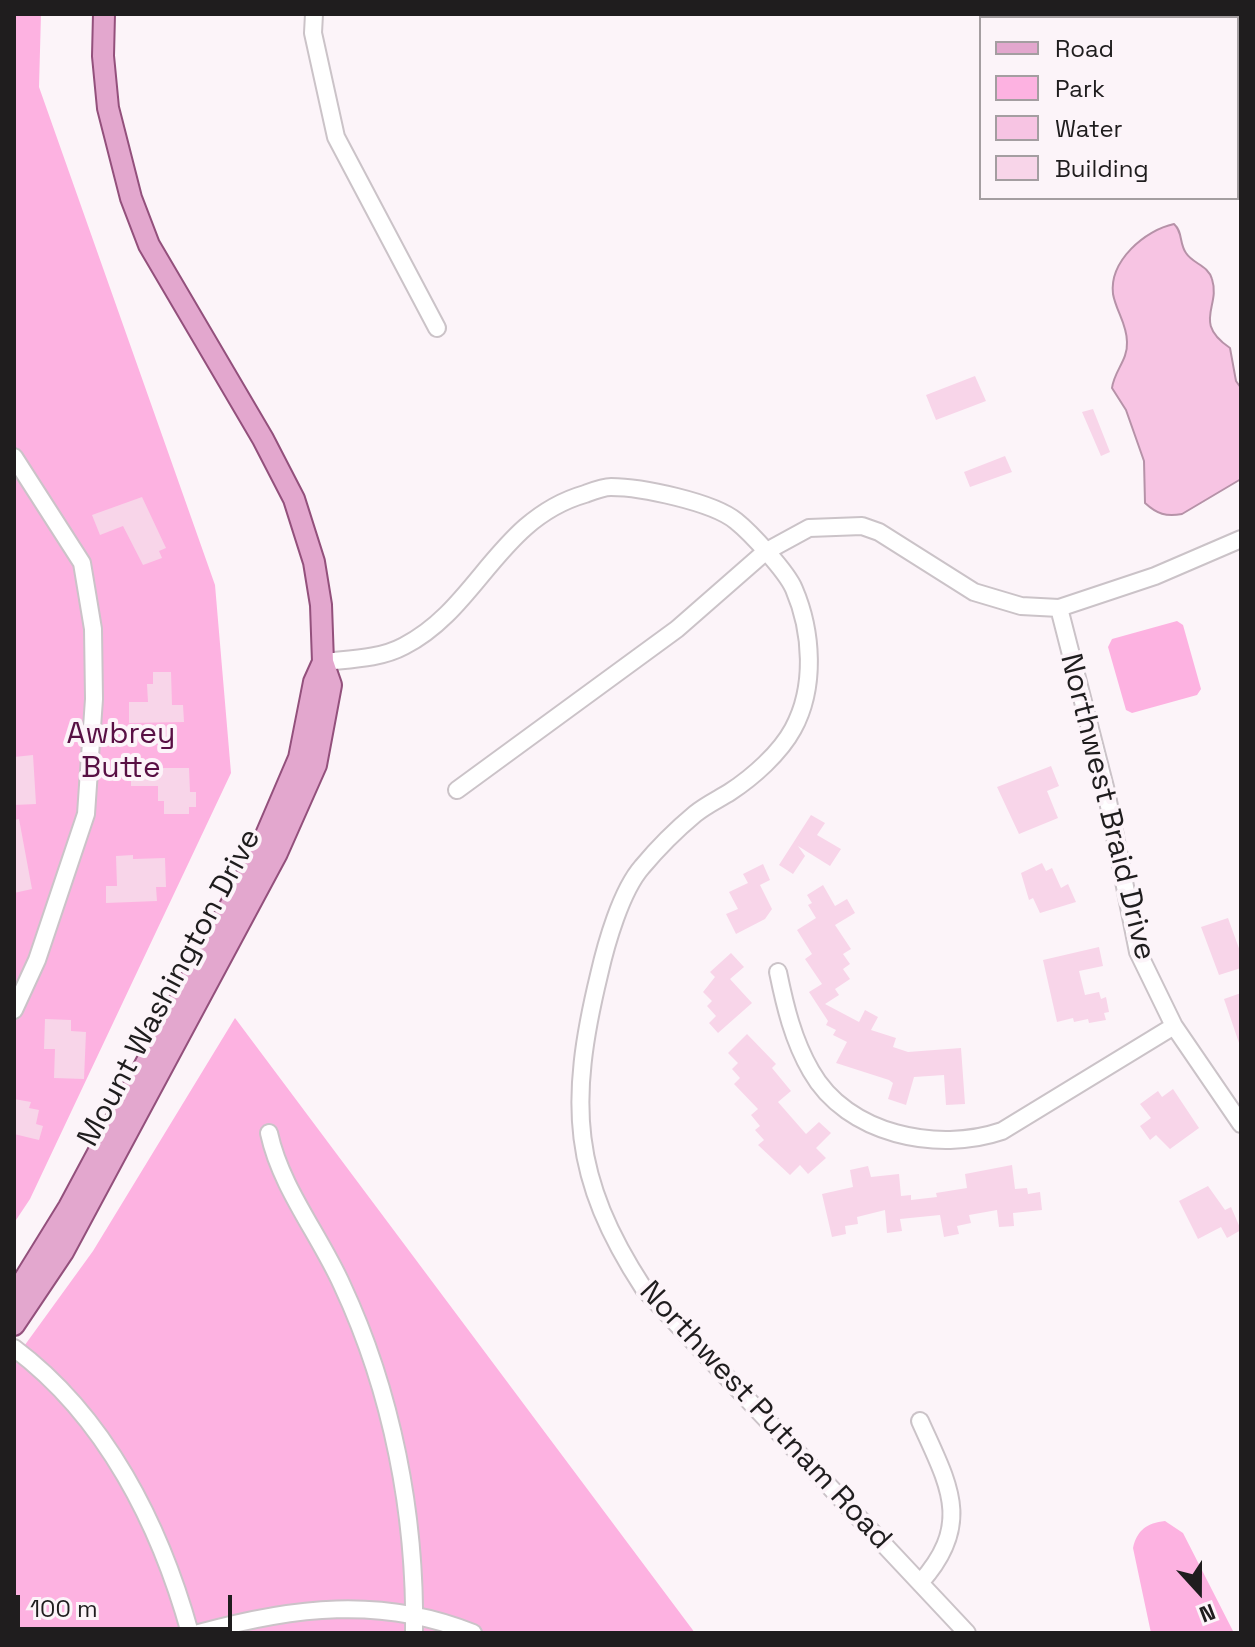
<!DOCTYPE html>
<style>
body{margin:0}
#map{position:relative;width:1255px;height:1647px;overflow:hidden;background:#fcf4f9;font-family:"Space Grotesk",sans-serif}
canvas{display:block}
.frame{position:absolute;inset:0;border:16px solid #1f1d1e;pointer-events:none}
.legend{position:absolute;left:979px;top:16px;width:260px;height:184px;box-sizing:border-box;background:#fcf4f9;border:2px solid #a49ea1;margin:0;padding:10px 14px;list-style:none;font-size:24px;color:#1f1d1e}
.legend li{display:flex;align-items:center;gap:16px;height:40px}
.legend b{width:40px;border:2px solid #a49ea1}
.north{position:absolute;left:1159px;top:1551px;width:80px;height:80px;-webkit-text-stroke:6px #fcf4f9;paint-order:stroke;rotate:159deg;font-size:22px;font-weight:700;line-height:32px;text-align:center;color:#1f1d1e}
.north::after{content:'';display:block;margin:auto;width:28px;height:36px;background:#1f1d1e;clip-path:polygon(50% 0,100% 100%,50% 72%,0 100%)}
.scale{position:absolute;left:16px;top:1595px;width:216px;height:36px;box-sizing:border-box;border:4px solid #1f1d1e;border-top:0;padding-left:10px;font-size:24px;line-height:28px;white-space:nowrap;color:#1f1d1e;-webkit-text-stroke:6px #fcf4f9;paint-order:stroke}
</style>
<div id="map">
<canvas width="1255" height="1647"></canvas>
<div class="frame"></div>
<ul class="legend">
<li><b style="height:10px;background:#e3a7ce"></b>Road</li>
<li><b style="height:22px;background:#fdb2e1"></b>Park</li>
<li><b style="height:22px;background:#f7c4e3"></b>Water</li>
<li><b style="height:22px;background:#f8d5e9"></b>Building</li>
</ul>
<div class="north">N</div>
<div class="scale">100 m</div>
</div>
<script>
const ctx = document.querySelector('canvas').getContext('2d');
ctx.lineJoin = 'round';
function fillPath(path, color) {
  ctx.fillStyle = color;
  ctx.fill(path, 'evenodd');
}
function stroke(path, color, width, dash) {
  ctx.strokeStyle = color;
  ctx.lineWidth = width;
  ctx.lineCap = dash ? 'butt' : 'round';
  ctx.setLineDash(dash || []);
  ctx.stroke(path);
}
function label(font, color, halo, rows, align = 'center') {
  ctx.font = font + ' "Space Grotesk",sans-serif';
  ctx.lineWidth = 8;
  ctx.setLineDash([]);
  ctx.textBaseline = 'middle';
  ctx.strokeStyle = halo;
  ctx.fillStyle = color;
  for (const [text, x, y, turn = 0] of rows) {
    ctx.save();
    ctx.translate(x, y);
    ctx.rotate((+turn || 0) * Math.PI / 180);
    ctx.textAlign = isNaN(turn) ? turn : align;
    if (halo) ctx.strokeText(text, 0, 0);
    ctx.fillText(text, 0, 0);
    ctx.restore();
  }
}
const green = new Path2D(`
 M14 14H41L39 87 215 585 231 773 30 1199 14 1223Z
 M1177 621 1183 625 1201 689 1197 695 1132 713 1126 710 1108 647 1112 639Z
 M235 1018 695 1633H14V1360L93 1251Z
 M1165 1521 1183 1533 1234 1633H1151L1133 1548C1137 1530 1147 1523 1165 1521Z`);
const water = new Path2D(`
 M1174 224C1183 232 1179 243 1186 253 1193 264 1208 265 1212 279 1221 307 1192 322 1230 348L1236 381 1241 388V479L1182 514C1166 517 1157 514 1145 503L1144 461 1126 410 1112 388C1114 371 1128 360 1127 342 1127 324 1116 311 1113 294 1109 261 1145 230 1174 224Z`);
const building = new Path2D(`
 M975 376 986 401 936 420 926 395Z
 M1093 409 1110 452 1101 456 1082 412Z
 M1005 456 1012 472 970 487 964 472Z
 M142 497 166 548 159 551 162 558 143 565 123 526 100 535 92 515Z
 M153 672H171L172 705H183L184 722 129 723V702H148L147 684H153Z
 M33 755 36 804 14 805V757Z
 M1051 766 1059 786 1047 791 1058 818 1019 834 997 787Z
 M131 768H189L190 792H196V807H189V814H164V801H158V786H131Z
 M811 815 825 823 817 835 841 849 830 866 798 846 805 856 793 874 779 865Z
 M19 819 32 889 14 893V820Z
 M133 855V859L165 858 166 887H156L157 901 106 903V886H117L116 856Z
 M1042 863 1046 871 1052 868 1061 888 1068 884 1076 902 1040 913 1033 898 1029 900 1021 873Z
 M763 864 770 880 760 885 772 909 765 919 736 934 726 914 738 909 729 892 748 883 743 874Z
 M823 885 835 906 847 899 855 913 835 925 851 949 843 954 850 964 843 969 850 979 835 989 839 995 825 1004 859 1022 865 1010 878 1017 871 1030 896 1038 893 1047 908 1052 961 1048 965 1104 946 1105 944 1075 914 1077 906 1105 888 1099 893 1083 889 1080 836 1063 847 1042 833 1035 836 1030 826 1025 828 1021 809 992 822 984 805 959 812 954 797 930 816 918 808 905 812 903 807 895Z
 M1228 918 1241 954V968L1219 975 1201 927Z
 M1099 947 1103 966 1079 971 1085 995 1099 992 1101 999 1106 997 1109 1012 1104 1013 1106 1020 1089 1023 1088 1019 1074 1022 1073 1018 1057 1022 1043 960Z
 M731 953 744 967 730 979 752 1003 718 1033 709 1023 716 1016 707 1006 712 1001 703 992 715 977 710 972Z
 M1241 993V1043H1239L1224 999Z
 M45 1019 71 1020V1031L86 1032 84 1079 54 1078 55 1049H44Z
 M747 1034 776 1064 772 1068 791 1091 778 1102 806 1134 819 1122 831 1133 816 1148 826 1158 808 1174 800 1165 790 1175 758 1145 764 1140 755 1130 760 1126 751 1115 758 1109 734 1084 740 1078 732 1069 738 1063 728 1053Z
 M1173 1089 1199 1128 1170 1149 1156 1135 1150 1140 1140 1126 1151 1118 1140 1104 1158 1091 1162 1097Z
 M14 1099 31 1102 29 1108 39 1110 36 1124 43 1126 39 1140 14 1134Z
 M1012 1165 1015 1189 1027 1188 1028 1194 1040 1192 1042 1210 1013 1213 1014 1226 999 1227 997 1210 969 1215 971 1223 957 1226 959 1234 944 1237 940 1215 900 1219 902 1231 887 1233 885 1210 857 1217 858 1224 845 1226 846 1234 832 1237 822 1194 853 1187 850 1170 868 1166 871 1177 899 1174 901 1196 911 1195V1200L937 1197 936 1193 967 1188 965 1174Z
 M1208 1186 1225 1210 1231 1207 1241 1230 1227 1238 1221 1227 1198 1239 1179 1201Z`);
const minor = new Path2D(`
 M314 14 313 33 336 137 437 328
 M14 457 82 563 93 629 94 699 86 814 37 960 14 1010
 M1059 608 1106 791 1138 952 1174 1026 1241 1124
 M323 662C350 659 380 659 404 646 478 608 498 519 585 494 593 491 603 487 611 487 641 487 713 502 736 521 751 533 787 572 794 589 812 631 816 687 793 729 780 753 753 777 730 792 719 799 706 805 695 814 677 829 657 849 642 867 621 891 606 944 599 975 568 1103 571 1177 644 1289L967 1633
 M457 790 677 629 765 552 809 528 862 526 879 532 974 592 1021 606 1059 608 1155 576 1241 539
 M778 972C785 1006 793 1040 811 1071 847 1135 938 1153 1002 1131L1174 1026
 M269 1133C281 1188 319 1234 342 1285 392 1392 416 1515 414 1633
 M14 1348C106 1417 160 1525 190 1633
 M920 1421C948 1484 974 1523 920 1583
 M199 1633C292 1607 382 1596 473 1633`);
const major = new Path2D(`
 M14 1296 69 1207 257 856 299 758 314 682 323 662
 M14 1325 63 1252 277 853 316 765 331 685 323 662 321 605 314 562 294 499 263 439 149 245 131 198 108 108 103 56 104 14`);
const parkNames = [
 ["Awbrey",121,735],
 ["Butte",121,769]
];
const streetNames = [
 ["Northwest Braid Drive",1107,807,76],
 ["Mount Washington Drive",170,988,-62],
 ["Northwest Putnam Road",765,1416,47]
];
fillPath(green, '#fdb2e1');
fillPath(water, '#f7c4e3');
stroke(water, '#b692a8', 2);
fillPath(building, '#f8d5e9');
stroke(minor, '#cbc3c8', 20);
stroke(major, '#93507c', 24);
stroke(minor, '#fff', 16);
stroke(major, '#e3a7ce', 20);
label('30px', '#581044', '#fcf4f9', parkNames);
label('30px', '#1f1d1e', '#fcf4f9', streetNames);
</script>
